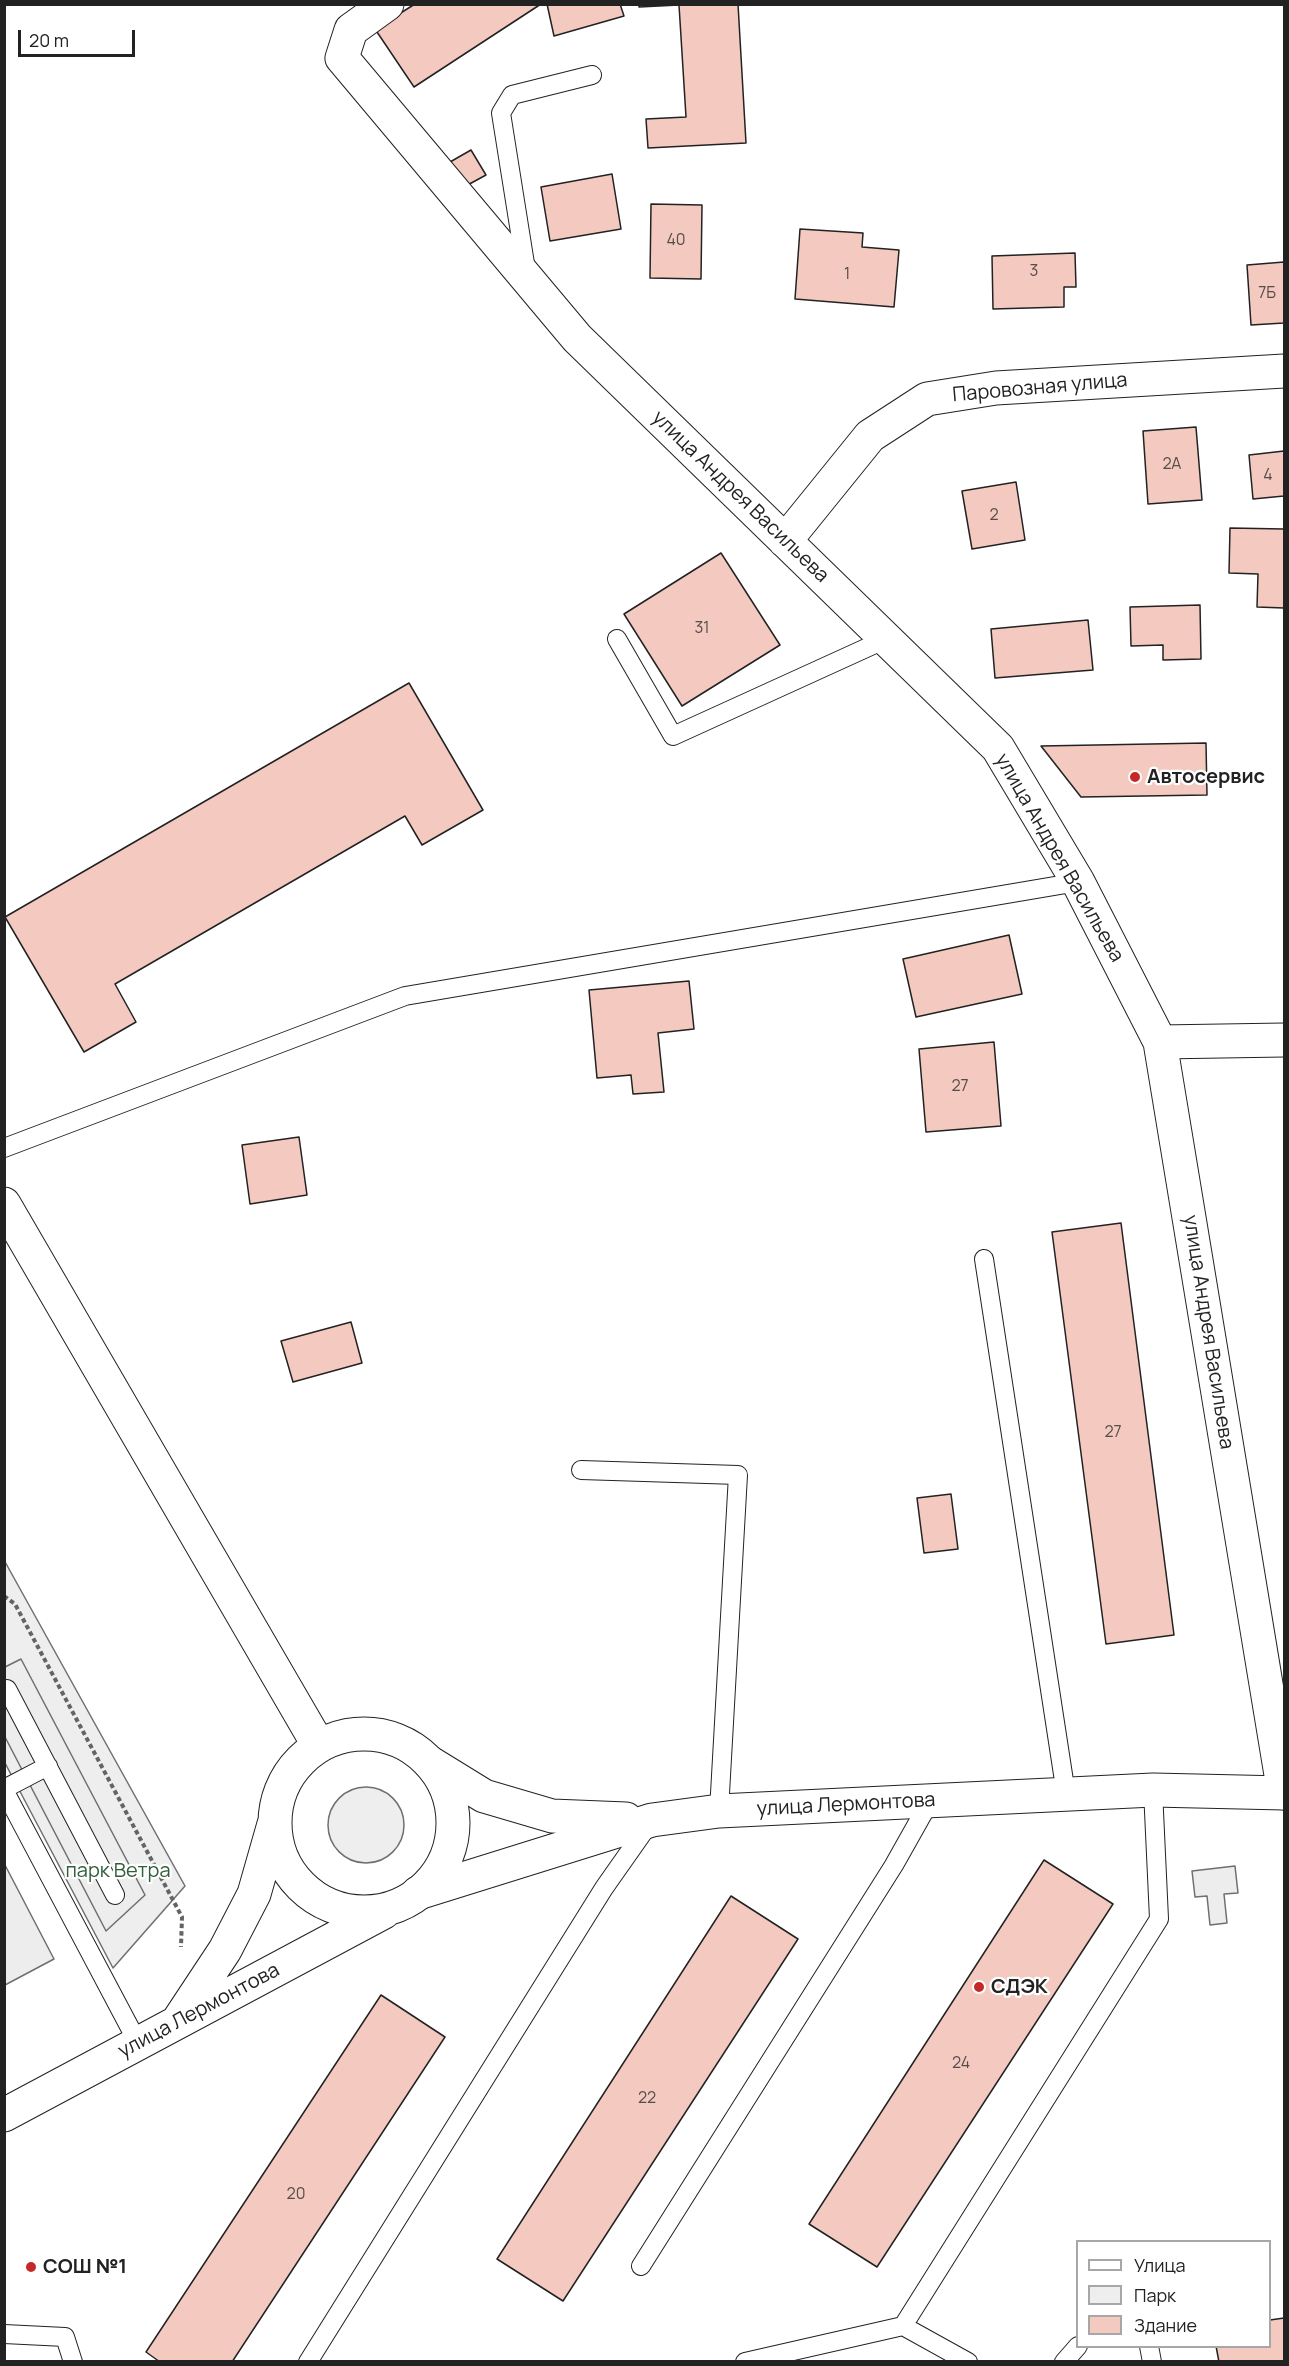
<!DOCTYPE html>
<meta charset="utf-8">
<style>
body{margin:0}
#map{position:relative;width:1289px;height:2366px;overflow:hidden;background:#fff;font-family:Manrope,sans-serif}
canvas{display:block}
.frame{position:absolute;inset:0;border:6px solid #222;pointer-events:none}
.legend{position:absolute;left:1076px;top:2240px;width:195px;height:108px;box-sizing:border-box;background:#fff;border:2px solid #a7a7a7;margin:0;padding:8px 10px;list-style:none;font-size:18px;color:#222}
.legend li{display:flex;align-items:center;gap:12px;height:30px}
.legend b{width:30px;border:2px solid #a7a7a7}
.scale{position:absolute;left:18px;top:30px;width:117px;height:27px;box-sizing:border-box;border:3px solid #222;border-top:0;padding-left:8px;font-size:18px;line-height:21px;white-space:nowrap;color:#222;-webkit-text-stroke:4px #fff;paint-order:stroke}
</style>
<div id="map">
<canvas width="1289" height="2366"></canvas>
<div class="frame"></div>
<ul class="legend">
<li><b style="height:8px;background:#fff"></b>Улица</li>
<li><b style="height:16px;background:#eee"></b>Парк</li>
<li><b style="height:16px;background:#f3c9c0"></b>Здание</li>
</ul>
<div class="scale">20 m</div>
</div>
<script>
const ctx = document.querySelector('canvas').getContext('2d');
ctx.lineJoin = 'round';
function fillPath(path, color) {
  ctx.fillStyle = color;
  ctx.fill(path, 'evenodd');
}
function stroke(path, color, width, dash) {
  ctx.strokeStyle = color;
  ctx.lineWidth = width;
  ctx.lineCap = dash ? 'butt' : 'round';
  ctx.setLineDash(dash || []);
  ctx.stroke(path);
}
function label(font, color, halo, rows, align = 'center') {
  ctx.font = font + ' Manrope,sans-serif';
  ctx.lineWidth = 4.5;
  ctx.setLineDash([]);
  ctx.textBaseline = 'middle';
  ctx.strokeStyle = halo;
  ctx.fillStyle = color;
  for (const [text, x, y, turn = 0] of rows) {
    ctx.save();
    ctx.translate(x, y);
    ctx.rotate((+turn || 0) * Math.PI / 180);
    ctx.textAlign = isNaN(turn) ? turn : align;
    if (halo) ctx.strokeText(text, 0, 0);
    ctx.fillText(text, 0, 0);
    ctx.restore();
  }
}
const green = new Path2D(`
 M4 1560 185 1886 113 1968 5 1763Z
 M328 1825a38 38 0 1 1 76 0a38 38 0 1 1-76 0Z`);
const parking = new Path2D(`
 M21 1659 145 1895 106 1931 5 1737V1667Z
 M5 1865 54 1959 5 1985H4Z
 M1235 1866 1238 1893 1224 1894 1227 1923 1210 1925 1207 1896 1195 1897 1192 1871Z`);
const building = new Path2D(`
 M415 4H541L414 87 375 29Z
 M547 4H620L624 16 554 36Z
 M639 4H738L746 143 648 148 646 119 686 117 679 5 639 7Z
 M471 150 486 175 464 187 450 162Z
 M612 174 621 229 550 241 541 187Z
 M651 204 702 205 701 279 650 278Z
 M800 229 863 233 862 247 899 250 894 307 795 299Z
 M1075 253 1076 287H1064V307L993 309 992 256Z
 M1284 262V323L1251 325 1247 265Z
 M1196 427 1202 500 1148 504 1143 431Z
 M1284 451V496L1253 499 1249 455Z
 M1016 482 1025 540 972 549 962 491Z
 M1230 528 1284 529V608L1257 607 1258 574 1229 573Z
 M721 553 780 645 682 706 624 614Z
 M1200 605 1201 659 1163 660V645L1131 646 1130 607Z
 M1088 620 1093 670 995 678 991 629Z
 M409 683 483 810 422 845 405 816 115 984 136 1022 84 1052 5 917Z
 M1206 743 1207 795 1081 797 1041 746Z
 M1009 935 1022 994 916 1017 903 959Z
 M689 981 694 1029 658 1033 664 1092 633 1094 631 1075 597 1078 589 990Z
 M994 1042 1001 1126 926 1132 919 1049Z
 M299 1137 307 1195 250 1204 242 1145Z
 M1121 1223 1174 1635 1106 1644 1052 1232Z
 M351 1322 362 1363 293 1382 281 1341Z
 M951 1494 958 1549 924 1553 917 1498Z
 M1044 1860 1113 1904 877 2267 809 2224Z
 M731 1896 798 1939 563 2301 497 2259Z
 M381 1995 445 2037 232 2362H160L146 2352Z
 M1284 2318V2362H1219L1216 2346H1270V2320Z`);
const path = new Path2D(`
 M4 1596 15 1604 182 1917 181 1947`);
const service = new Path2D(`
 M526 270 501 113 512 95 592 75
 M617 639 673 736 886 639
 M4 1148 405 996 1078 882
 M984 1259 1066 1794
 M581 1470 738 1475 719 1811
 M7 1689 115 1895
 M4 1789 48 1766
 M4 1790 138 2043
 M641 2266 894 1865 930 1801
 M903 2326 968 2362
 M4 2334 65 2337 73 2362
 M1149 2346 1152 2362
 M308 2362 604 1888 649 1824
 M745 2362 903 2326 1159 1919 1153 1790
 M1064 2362 1078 2346`);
const minor = new Path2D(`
 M387 4 351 30 342 58 577 338 998 748 1078 882 1160 1042 1284 1793
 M785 541 870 436 927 399 996 388 1284 371
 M1160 1042 1284 1040`);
const tertiary = new Path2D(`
 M432 1764 484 1796 552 1816 626 1819
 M418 1893 652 1820 719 1811 1153 1790 1284 1793`);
const secondary = new Path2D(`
 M4 1204 319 1746
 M275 1823a89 89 0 1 1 178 0a89 89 0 1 1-178 0Z
 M180 2018 225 1950 254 1894 274 1824
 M4 2115 384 1912`);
const markers = [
 [1135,777,6,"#c62828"],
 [979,1987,6,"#c62828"],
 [31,2267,6,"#c62828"]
];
const numberNames = [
 ["40",676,241],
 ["3",1034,272],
 ["1",847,275],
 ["7Б",1267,294],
 ["2А",1172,465],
 ["4",1268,476],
 ["2",994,516],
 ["31",702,629],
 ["27",960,1087],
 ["27",1113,1433],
 ["24",961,2064],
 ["22",647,2099],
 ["20",296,2195]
];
const streetNames = [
 ["Паровозная улица",1040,388,-5],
 ["улица Андрея Васильева",740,497,44],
 ["улица Андрея Васильева",1059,858,60],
 ["улица Андрея Васильева",1208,1332,81],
 ["улица Лермонтова",846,1805,-3],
 ["улица Лермонтова",199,2011,-28]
];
const poiNames = [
 ["Автосервис",1147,777],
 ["СДЭК",991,1987],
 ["СОШ №1",43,2267]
];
const parkNames = [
 ["парк Ветра",118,1871]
];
fillPath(green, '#eee');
stroke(green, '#6f6f6f', 1.5);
fillPath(parking, '#ededed');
stroke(parking, '#6f6f6f', 1.5);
fillPath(building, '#f3c9c0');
stroke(building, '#222', 1.5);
stroke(service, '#222', 20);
stroke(minor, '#222', 35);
stroke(tertiary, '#222', 35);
stroke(secondary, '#222', 35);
stroke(path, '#646464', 4, [4.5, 3]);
stroke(service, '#fff', 18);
stroke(minor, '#fff', 33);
stroke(tertiary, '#fff', 33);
stroke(secondary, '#fff', 33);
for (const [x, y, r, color] of markers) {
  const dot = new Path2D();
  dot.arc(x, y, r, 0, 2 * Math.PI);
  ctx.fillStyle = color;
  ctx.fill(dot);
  stroke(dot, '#fff', 2);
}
label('16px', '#564c4a', null, numberNames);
label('20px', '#222', '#fff', streetNames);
label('bold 20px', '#222', '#fff', poiNames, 'left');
label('20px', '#2f5e38', '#fff', parkNames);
</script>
